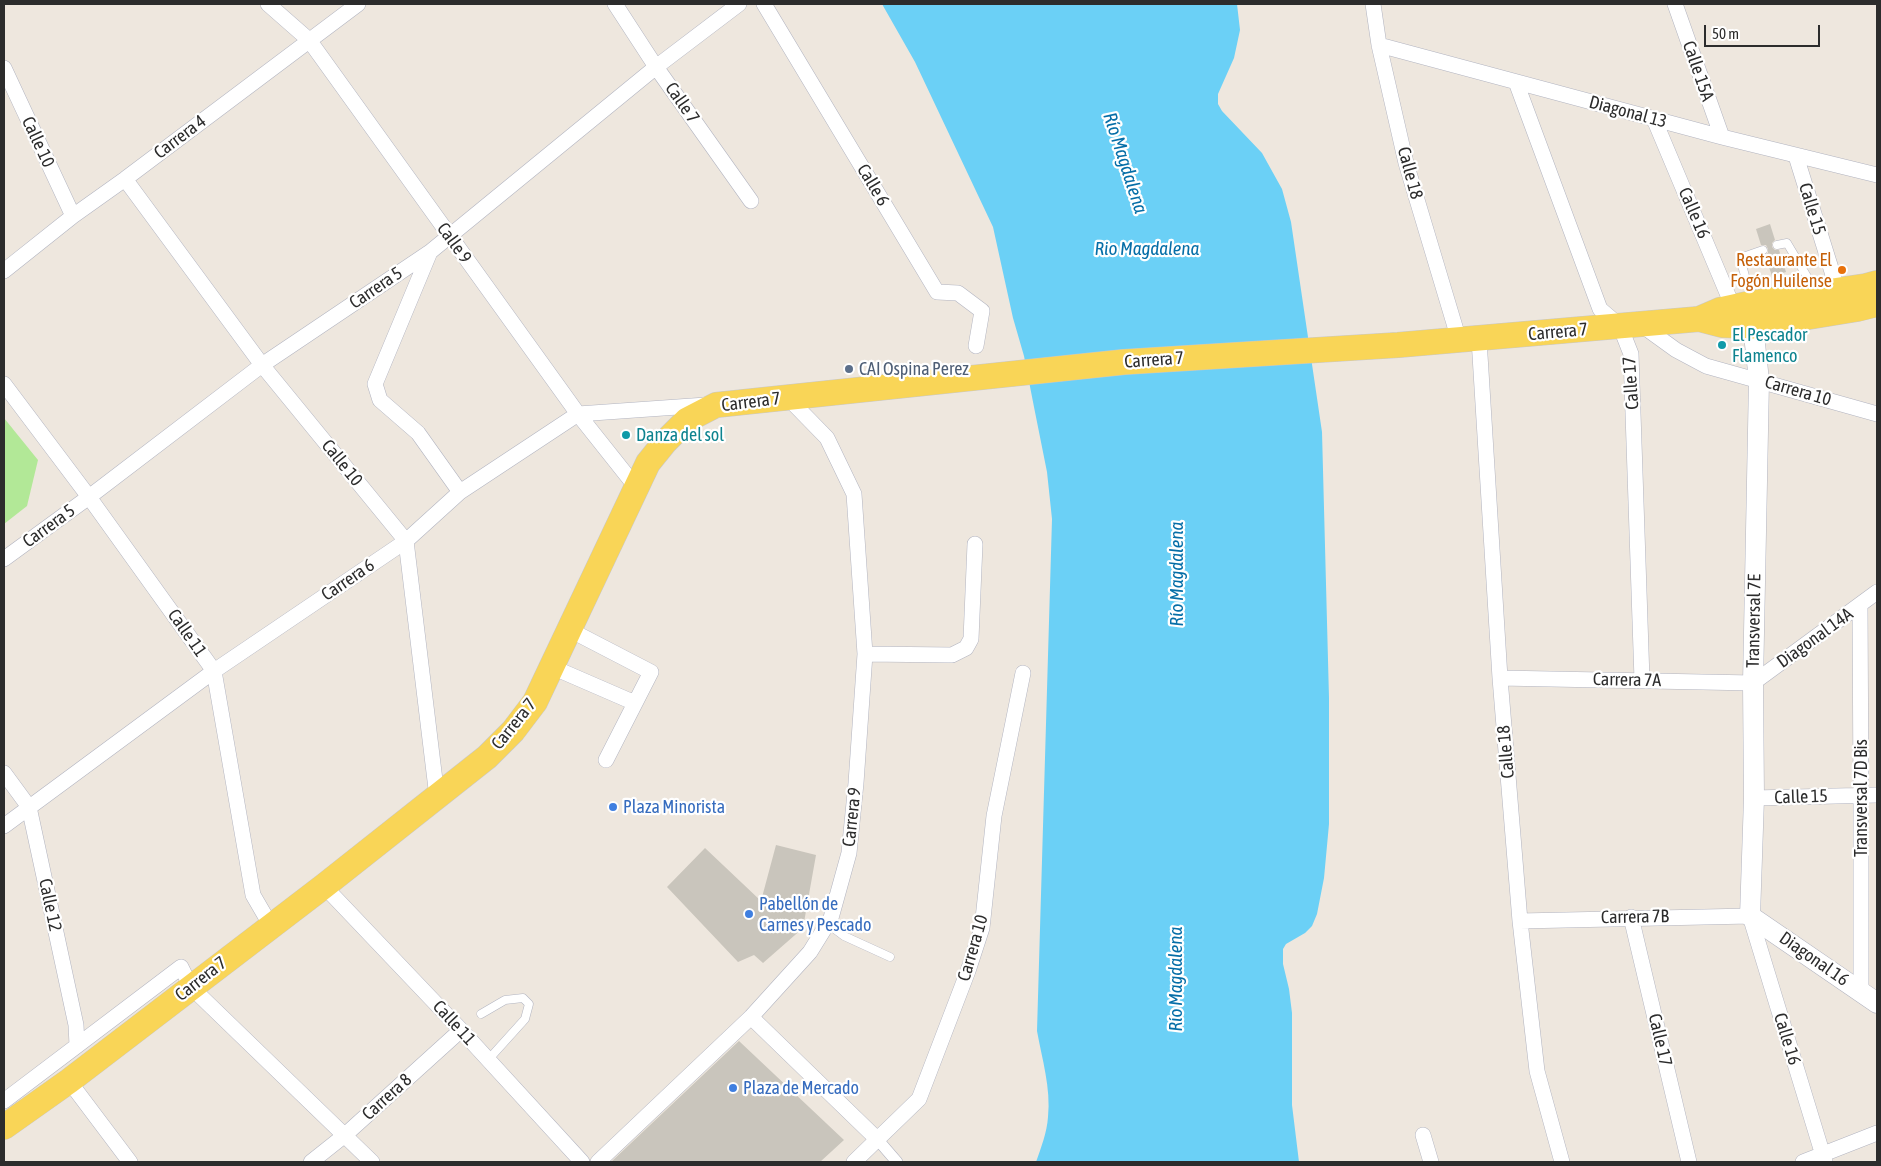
<!DOCTYPE html>
<meta charset="utf-8">
<style>
body{margin:0}
#map{position:relative;width:1881px;height:1166px;overflow:hidden;background:#eee7de;font-family:"Asap Condensed",sans-serif}
canvas{display:block}
.frame{position:absolute;inset:0;border:5px solid #2c2c2c;pointer-events:none}
.scale{position:absolute;left:1704px;top:25px;width:116px;height:22px;box-sizing:border-box;border:2px solid #2c2c2c;border-top:0;padding-left:6px;font-size:15px;line-height:18px;white-space:nowrap;color:#2c2c2c;-webkit-text-stroke:4px #fff;paint-order:stroke}
</style>
<div id="map">
<canvas width="1881" height="1166"></canvas>
<div class="frame"></div>
<div class="scale">50 m</div>
</div>
<script>
const ctx = document.querySelector('canvas').getContext('2d');
ctx.lineJoin = 'round';
function fillPath(path, color) {
  ctx.fillStyle = color;
  ctx.fill(path, 'evenodd');
}
function stroke(path, color, width, dash) {
  ctx.strokeStyle = color;
  ctx.lineWidth = width;
  ctx.lineCap = dash ? 'butt' : 'round';
  ctx.setLineDash(dash || []);
  ctx.stroke(path);
}
function label(font, color, halo, rows, align = 'center') {
  ctx.font = font + ' "Asap Condensed",sans-serif';
  ctx.lineWidth = 4.5;
  ctx.setLineDash([]);
  ctx.textBaseline = 'middle';
  ctx.strokeStyle = halo;
  ctx.fillStyle = color;
  for (const [text, x, y, turn = 0] of rows) {
    ctx.save();
    ctx.translate(x, y);
    ctx.rotate((+turn || 0) * Math.PI / 180);
    ctx.textAlign = isNaN(turn) ? turn : align;
    if (halo) ctx.strokeText(text, 0, 0);
    ctx.fillText(text, 0, 0);
    ctx.restore();
  }
}
const green = new Path2D(`
 M4 418 38 460 27 506 4 524Z`);
const water = new Path2D(`
 M882 4H1237L1240 30 1234 58 1218 94V104L1222 111 1262 153 1282 189 1291 222 1322 432 1329 698V824L1324 878 1317 914 1312 926 1305 933 1286 944 1283 949V964L1289 989 1292 1013V1105L1299 1162H1036C1041 1148 1047 1132 1048 1117 1051 1088 1042 1059 1037 1031L1052 519 1047 472 1034 407 1024 356 1013 318 993 227 915 62Z`);
const building = new Path2D(`
 M1770 224 1775 240 1772 243V247L1775 250H1779L1786 272 1772 276 1765 255 1768 253V249L1766 245H1761L1756 229Z
 M776 845 816 855 803 928 763 963 754 955 738 962 667 887 705 848 761 901Z
 M739 1041 844 1140 820 1162H611Z`);
const service = new Path2D(`
 M1777 245 1787 243 1815 290
 M1752 301 1740 258 1763 250
 M828 924 844 936 890 957
 M481 1014 505 1000 523 998 529 1004 525 1019 488 1060`);
const pedestrian = new Path2D(`
 M878 1140 897 1162`);
const minor = new Path2D(`
 M268 4 309 40 578 414 636 487
 M615 4 656 67 751 201
 M764 4 937 292 958 293 982 311 976 346
 M1373 4 1379 45 1406 163 1459 340
 M1675 4 1722 137
 M1379 45 1722 137 1877 175
 M4 68 73 216
 M1516 82 1600 309 1620 326 1631 354 1642 680
 M1654 119 1733 307
 M1796 156 1838 291
 M125 179 262 365 406 541 437 797
 M430 252 375 384 380 400 418 433 460 492
 M4 271 73 216 125 179 358 4
 M1640 324 1676 350 1706 366 1877 414
 M1479 339 1500 678 1520 921 1537 1071 1562 1162
 M4 384 89 497 214 671 253 895 271 926
 M4 559 89 497 262 365 430 252 656 67 739 4
 M1860 605 1861 795V992
 M570 630 651 672 606 760
 M865 654 952 655 966 648 971 639 975 544
 M552 667 635 703
 M1500 678 1753 683 1877 592
 M4 773 29 807 76 1025 77 1045
 M1754 798 1877 795
 M4 826 214 671 406 541 460 492 578 414 706 405
 M324 886 461 1030 582 1162
 M1631 917 1689 1162
 M1520 921 1750 916 1825 1162
 M751 1017 878 1140
 M69 1081 130 1162
 M4 1101 181 967 191 987 372 1162
 M1423 1135 1431 1162
 M311 1162 345 1135 461 1030
 M598 1162 751 1017 810 952 831 918 849 853 856 783 865 654 854 494 827 438 787 397
 M854 1162 919 1099 968 971 982 928 994 816 1023 673
 M1803 1162 1877 1133`);
const tertiary = new Path2D(`
 M1753 326 1759 380 1753 683 1754 798 1750 916 1877 1003`);
const primary = new Path2D(`
 M1699 319 1720 310 1752 303 1866 286 1877 283
 M4 1127 69 1081 324 886 487 757 513 731 535 702 648 463 665 442 687 420 716 405 1124 362 1398 345 1699 319 1722 325 1753 326 1857 309 1877 304`);
const markers = [
 [1842,270,5,"#e8710a"],
 [1722,345,5,"#0f9aa8"],
 [849,369,5,"#5c6f8a"],
 [626,435,5,"#0f9aa8"],
 [613,807,5,"#3f7fe0"],
 [749,914,5,"#3f7fe0"],
 [733,1088,5,"#3f7fe0"]
];
const streetNames = [
 ["Calle 15A",1698,71,71],
 ["Calle 7",682,103,55],
 ["Diagonal 13",1628,112,15],
 ["Carrera 4",180,137,-37],
 ["Calle 10",38,142,65],
 ["Calle 18",1410,173,75],
 ["Calle 6",873,185,59],
 ["Calle 15",1812,209,73],
 ["Calle 16",1694,213,67],
 ["Calle 9",454,243,54],
 ["Carrera 5",376,288,-34],
 ["Carrera 7",1558,332,-5],
 ["Carrera 7",1154,360,-4],
 ["Calle 17",1631,383,-94],
 ["Carrera 10",1798,391,16],
 ["Carrera 7",751,402,-7],
 ["Calle 10",342,463,51],
 ["Carrera 5",49,526,-36],
 ["Carrera 6",348,580,-34],
 ["Transversal 7E",1754,621,-89],
 ["Calle 11",187,633,55],
 ["Diagonal 14A",1815,638,-36],
 ["Carrera 7A",1627,680,1],
 ["Carrera 7",514,724,-51],
 ["Calle 18",1506,752,-95],
 ["Calle 15",1801,797,-2],
 ["Transversal 7D Bis",1861,798,-90],
 ["Carrera 9",852,817,-84],
 ["Calle 12",50,905,78],
 ["Carrera 7B",1635,917,-1],
 ["Carrera 10",973,948,-74],
 ["Diagonal 16",1814,959,35],
 ["Carrera 7",201,979,-38],
 ["Calle 11",454,1023,47],
 ["Calle 16",1787,1039,73],
 ["Calle 17",1660,1040,77],
 ["Carrera 8",387,1097,-42]
];
const foodNames = [
 ["Restaurante El",1832,260],
 ["Fogón Huilense",1832,281]
];
const cultureNames = [
 ["El Pescador",1732,335],
 ["Flamenco",1732,356],
 ["Danza del sol",636,435]
];
const serviceNames = [
 ["CAI Ospina Perez",859,369]
];
const shopNames = [
 ["Plaza Minorista",623,807],
 ["Pabellón de",759,904],
 ["Carnes y Pescado",759,925],
 ["Plaza de Mercado",743,1088]
];
const waterNames = [
 ["Río Magdalena",1125,163,72],
 ["Rio Magdalena",1147,249],
 ["Río Magdalena",1177,574,-90],
 ["Río Magdalena",1176,979,-90]
];
fillPath(green, '#b2e897');
fillPath(water, '#6bd0f6');
fillPath(building, '#c9c5bc');
stroke(service, '#b2b4c0', 9);
stroke(pedestrian, '#b2b4c0', 12);
stroke(minor, '#b2b4c0', 16);
stroke(tertiary, '#b2b4c0', 21);
stroke(primary, '#c8c8c8', 26);
stroke(service, '#fff', 8);
stroke(pedestrian, '#fff', 11);
stroke(minor, '#fff', 15);
stroke(tertiary, '#fff', 20);
stroke(primary, '#f9d557', 25);
for (const [x, y, r, color] of markers) {
  const dot = new Path2D();
  dot.arc(x, y, r, 0, 2 * Math.PI);
  ctx.fillStyle = color;
  ctx.fill(dot);
  stroke(dot, '#fff', 2);
}
label('18px', '#2c2c2c', '#fff', streetNames);
label('18px', '#c56008', '#fff', foodNames, 'right');
label('18px', '#0d838f', '#fff', cultureNames, 'left');
label('18px', '#4e5e75', '#fff', serviceNames, 'left');
label('18px', '#366cbe', '#fff', shopNames, 'left');
label('italic 19px', '#056ea7', '#fff', waterNames);
</script>
